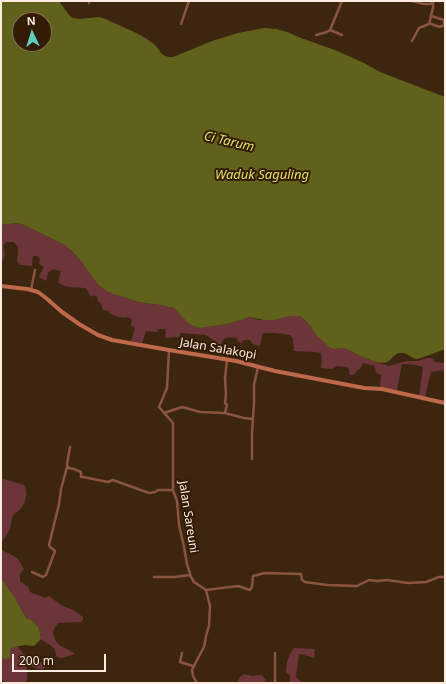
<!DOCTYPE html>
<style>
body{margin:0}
#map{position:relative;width:446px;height:684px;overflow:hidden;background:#3d2610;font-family:"Noto Sans",sans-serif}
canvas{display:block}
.frame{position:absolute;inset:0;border:2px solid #fcecdf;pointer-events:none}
.north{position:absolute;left:12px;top:12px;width:40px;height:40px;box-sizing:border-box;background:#321c06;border:1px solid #836f5d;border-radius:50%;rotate:356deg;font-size:11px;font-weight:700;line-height:16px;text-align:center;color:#fcecdf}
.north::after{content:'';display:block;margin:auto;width:14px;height:18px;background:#5dceb9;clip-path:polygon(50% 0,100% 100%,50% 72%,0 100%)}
.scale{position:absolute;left:12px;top:654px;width:94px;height:18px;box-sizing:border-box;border:2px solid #fcecdf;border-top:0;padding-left:5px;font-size:12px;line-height:14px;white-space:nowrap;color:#fcecdf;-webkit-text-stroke:3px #321c06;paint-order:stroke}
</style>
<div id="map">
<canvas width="446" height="684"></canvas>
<div class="frame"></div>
<div class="north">N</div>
<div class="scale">200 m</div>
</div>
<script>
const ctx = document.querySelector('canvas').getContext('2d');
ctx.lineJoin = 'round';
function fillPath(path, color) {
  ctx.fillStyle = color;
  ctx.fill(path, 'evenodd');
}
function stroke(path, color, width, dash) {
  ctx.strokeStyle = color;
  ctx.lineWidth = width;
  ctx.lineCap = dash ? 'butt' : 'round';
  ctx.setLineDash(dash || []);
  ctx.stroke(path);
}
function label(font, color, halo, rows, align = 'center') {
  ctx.font = font + ' "Noto Sans",sans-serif';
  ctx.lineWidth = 4;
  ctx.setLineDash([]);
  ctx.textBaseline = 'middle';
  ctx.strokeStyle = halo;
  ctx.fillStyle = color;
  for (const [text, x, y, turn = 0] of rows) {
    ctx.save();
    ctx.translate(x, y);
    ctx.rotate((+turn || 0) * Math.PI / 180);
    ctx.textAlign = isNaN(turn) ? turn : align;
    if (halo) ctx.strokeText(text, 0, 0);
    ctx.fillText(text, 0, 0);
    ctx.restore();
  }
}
const green = new Path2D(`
 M16 223 24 225 63 244 71 250 81 261 98 285 113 294 139 302 160 305 174 308 189 324 196 327 200 328 228 324 250 317 258 320H275L290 316H300L304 319 312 328 316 335 330 348 333 349 342 348 346 349 367 359 389 366 406 361H418L427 358H432L435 362 445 363V370L431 372 425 397 419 396 423 367 416 365 402 364 397 390 380 387 381 375 376 373 375 366 363 363 360 369 357 370 356 373 352 375H350L349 369 347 367 337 366 332 369 321 368 322 361 321 353 315 352 294 351 293 339 290 335 276 333H263L260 346 252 344 250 340H244L242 343 238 342 237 338C221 336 222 339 220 353L215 352 216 342 206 335 181 333 179 337 165 338 166 329H158L157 332 146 331 142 343 131 341 135 328 131 325 132 319 127 317C121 319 115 316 109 313V311L103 310 101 304 98 301 97 297 94 295 91 297 87 290 85 288C75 287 66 289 58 282L61 271 52 269 48 273 46 281 39 277 41 272 44 267 39 264 40 259 37 256H33L32 266 20 265 17 261C18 252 20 248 14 242H6C0 248 8 251 3 261H1V225Z
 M1 478 24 485C28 491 26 501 22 507 20 510 15 513 13 516 11 520 11 525 10 529 8 534 4 538 1 543Z
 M1 549C4 552 7 552 10 554 18 557 20 562 24 569L20 574V581L28 587 30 592 45 598 49 596 61 605 73 610 83 617V620L81 622 58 623 53 631C55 649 65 645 75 654L63 658 57 657 54 648 41 639 39 628 32 620 26 618 15 598 1 578Z
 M17 646C20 649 22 653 26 656 32 660 39 661 45 664V667L43 669H38L30 665H27C26 671 29 678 25 683 17 683 9 684 1 680V657L4 659 13 647Z
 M294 648 314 649 315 658C310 657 305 654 299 654L296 677 302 683H289L290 681V676L286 672C286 664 289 654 294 648Z
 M244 674 252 676 261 675 266 680 262 683H237L240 677Z`);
const water = new Path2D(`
 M1 1H59L69 15 73 18 79 19 99 17 106 19C119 26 140 33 151 42 162 49 158 57 173 57L212 41 238 33 264 28 276 29 287 32 301 38 335 50 364 63 380 72 445 97V349C439 351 421 359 416 359 411 358 408 353 402 353 394 352 393 359 387 362 378 366 355 353 346 349L342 348 334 349 330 348 316 335 312 328 304 319 300 316H290L275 320H264L250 317 228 324 200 328 196 327 189 324 174 308 160 305 139 302 113 294 107 291 98 285 81 261 71 250 63 244 24 225 16 223 1 225ZM20 20H44V44H20Z
 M1 578 15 598 26 618 32 620 39 628 41 639 34 646 26 645 13 647 10 650V658L4 659 1 657Z`);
const street = new Path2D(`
 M412 1 424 4H429L433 3V1
 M89 3V1
 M429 23C434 25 440 29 444 25V20L431 16
 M181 24 189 1
 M330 30 342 35
 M316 35 327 32 330 30 342 1
 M412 41 419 28 429 24 433 8V3
 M31 290 35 270
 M169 350 167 388 159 407 173 423V490L177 501 179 525 184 547 187 564 191 577 194 582 206 590
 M164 413 182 407 200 412 225 413 244 418 253 419
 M225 413 227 405 225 403 226 394 225 378 227 360
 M70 447 67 464 68 468 74 469 81 472V477H83L108 482 113 480 149 493 155 492 158 490H173
 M252 459V433L254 403V385L258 367
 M32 572 43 577 46 575 55 551 50 547 49 545 59 504 61 489 67 467
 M154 577H174L190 575
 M206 590 238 586 250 590 252 587 253 576 265 573 301 574 302 580 305 582 327 585 357 586 369 580 377 581 387 580 408 583 426 582 439 577H445
 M182 653 180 662 193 666
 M197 683 193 676 192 670 198 658 204 647 206 636 209 626 210 606 206 590
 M275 683V653`);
const secondary = new Path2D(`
 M1 286 27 289 38 292 46 298 62 312 79 324 98 335 112 340 169 350 236 361 275 371 364 388 382 389 445 403`);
const streetNames = [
 ["Jalan Salakopi",218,349,10],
 ["Jalan Sareuni",188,517,81]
];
const waterNames = [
 ["Ci Tarum",229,142,13],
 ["Waduk Saguling",262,175]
];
fillPath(green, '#6c3539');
fillPath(water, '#60611a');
stroke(street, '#8a5441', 2.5);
stroke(secondary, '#be694b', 4);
label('12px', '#fcecdf', '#321c06', streetNames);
label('italic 13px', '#dfe168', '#321c06', waterNames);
</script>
